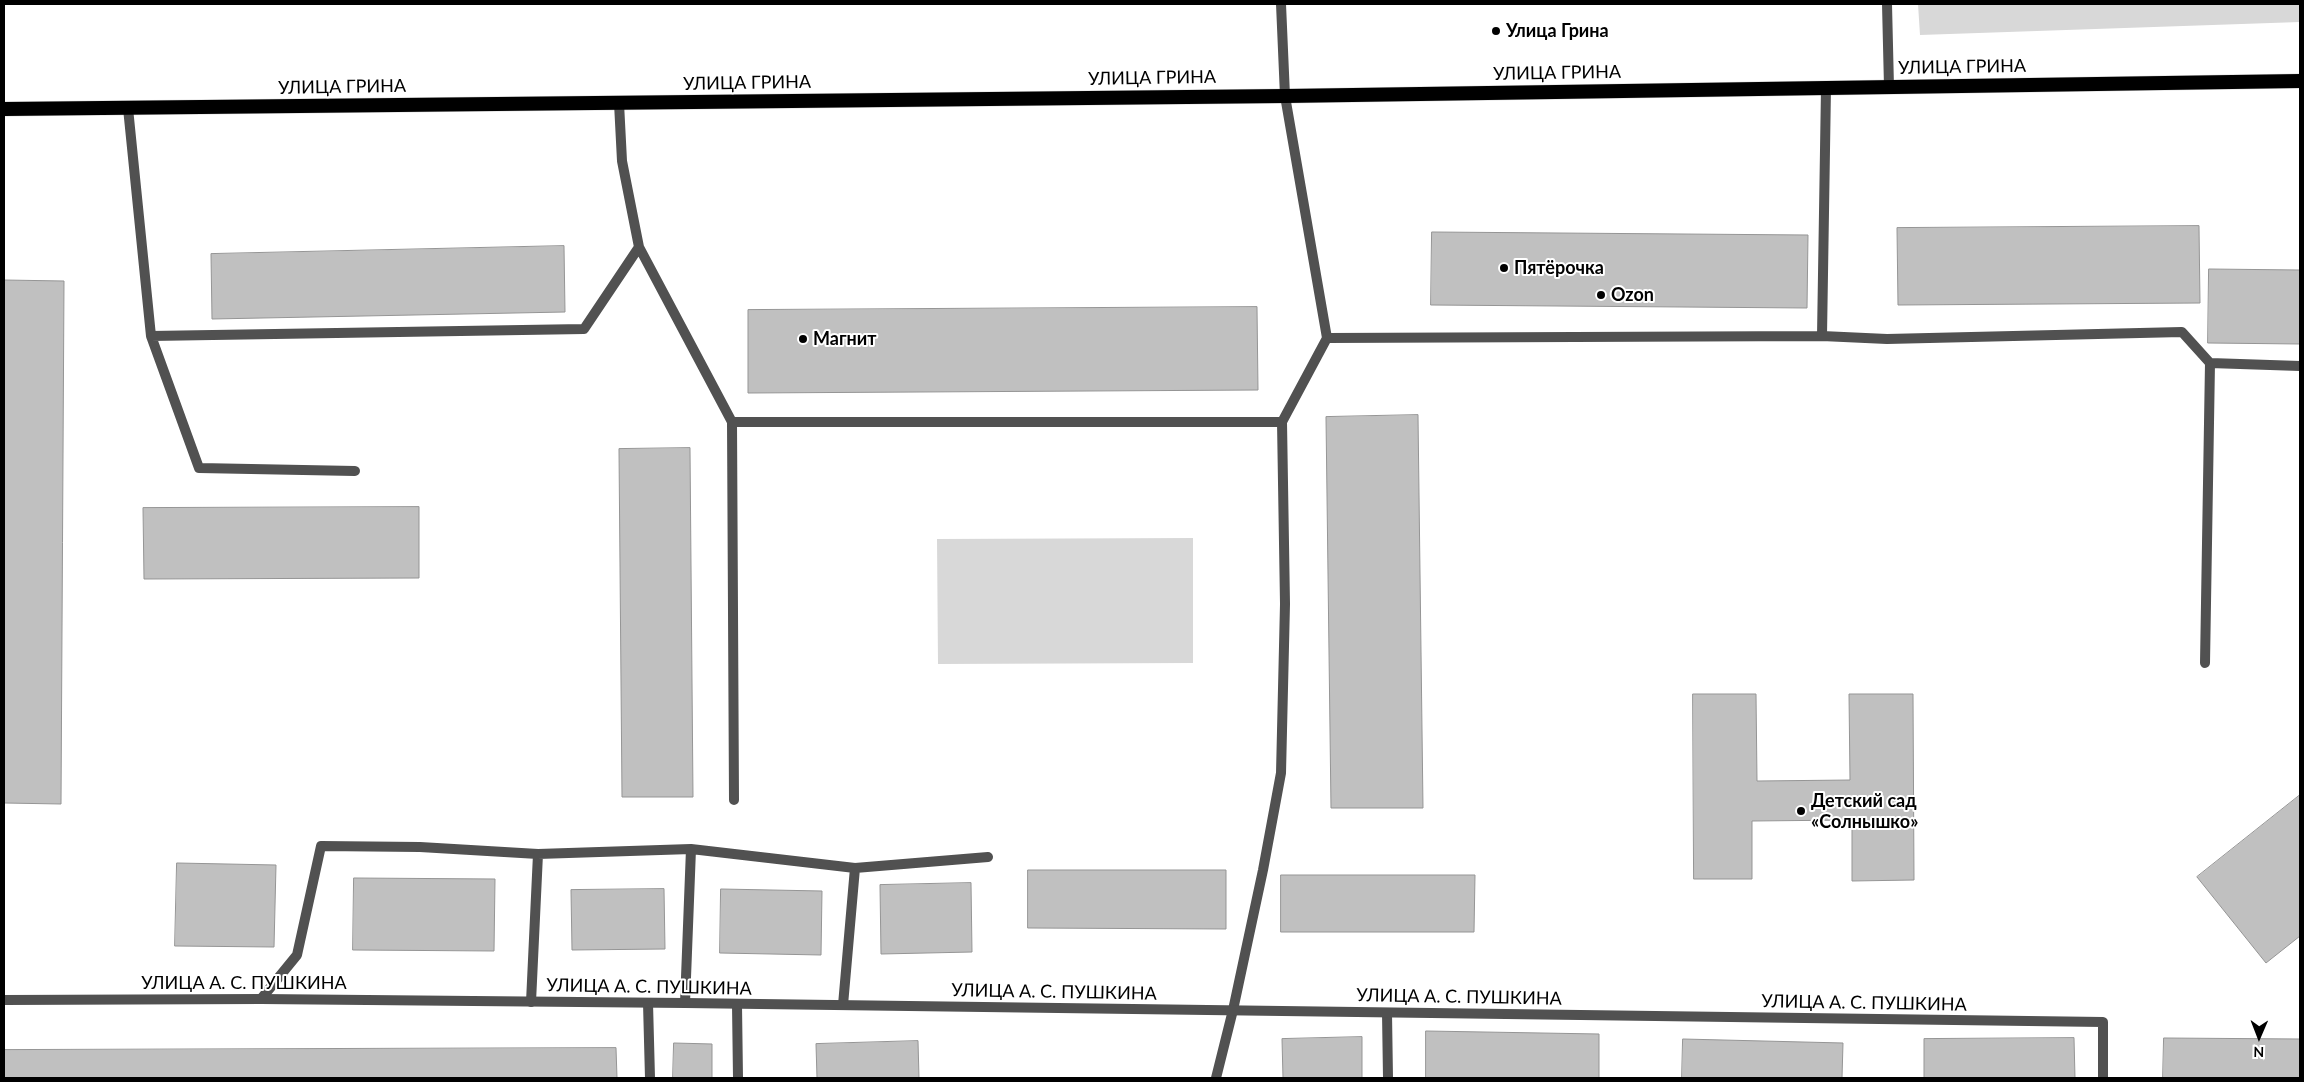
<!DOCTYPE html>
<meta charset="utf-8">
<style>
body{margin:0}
#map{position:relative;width:2304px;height:1082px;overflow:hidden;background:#fff;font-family:Lato,sans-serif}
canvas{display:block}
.frame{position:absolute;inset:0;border:5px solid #000;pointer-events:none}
.north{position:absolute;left:2234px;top:1012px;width:50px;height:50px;-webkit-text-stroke:4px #fff;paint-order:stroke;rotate:181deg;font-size:14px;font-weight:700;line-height:20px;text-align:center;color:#000}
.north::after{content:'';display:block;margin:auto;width:18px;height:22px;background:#000;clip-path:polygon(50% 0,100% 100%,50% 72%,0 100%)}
</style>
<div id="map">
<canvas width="2304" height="1082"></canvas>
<div class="frame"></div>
<div class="north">N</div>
</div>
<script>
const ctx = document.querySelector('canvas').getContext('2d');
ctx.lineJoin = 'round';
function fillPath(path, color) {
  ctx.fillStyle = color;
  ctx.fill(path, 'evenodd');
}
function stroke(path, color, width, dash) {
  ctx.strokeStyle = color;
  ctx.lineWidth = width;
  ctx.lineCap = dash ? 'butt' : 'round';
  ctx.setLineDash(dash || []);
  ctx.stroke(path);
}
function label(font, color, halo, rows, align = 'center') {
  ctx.font = font + ' Lato,sans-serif';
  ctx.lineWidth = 4;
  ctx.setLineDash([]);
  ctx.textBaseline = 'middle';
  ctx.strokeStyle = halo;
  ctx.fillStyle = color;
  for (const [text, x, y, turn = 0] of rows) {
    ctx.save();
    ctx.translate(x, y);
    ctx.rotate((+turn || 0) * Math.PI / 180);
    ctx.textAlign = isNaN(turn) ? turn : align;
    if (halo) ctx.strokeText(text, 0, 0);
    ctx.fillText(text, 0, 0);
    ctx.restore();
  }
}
const green = new Path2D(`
 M1918 4H2300V22L1920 35Z
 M1193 538V663L938 664 937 539Z`);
const building = new Path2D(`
 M2199 226 2200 303 1898 305 1897 228Z
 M1432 232 1808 235 1807 308 1431 305Z
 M564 246 565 312 212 319 211 254Z
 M2209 269 2300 270V344L2208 343Z
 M4 280 64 281 61 804 4 803Z
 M1257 307 1258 390 748 393V310Z
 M1418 415 1423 808H1331L1326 417Z
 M690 448 693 797H622L619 449Z
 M419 507V578L144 579 143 508Z
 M1693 694H1756L1757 781 1850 780 1849 694H1913L1914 880 1852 881V820L1752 821V879H1694Z
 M2300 795V936L2266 963 2197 877Z
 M177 863 276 865 274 947 175 946Z
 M1028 870H1226V929L1028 928Z
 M1281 875H1475L1474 932H1281Z
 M354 878 495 879 494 951 353 950Z
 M971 883 972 952 881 954 880 885Z
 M664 889 665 949 572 950 571 890Z
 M721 889 822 891 821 955 720 953Z
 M1426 1031 1599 1034V1078H1426Z
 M1362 1037V1078H1283L1282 1039Z
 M2074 1038 2075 1078H1924V1039Z
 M2164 1038 2300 1039V1078H2163Z
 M1683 1039 1843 1043 1842 1078H1682Z
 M918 1041 919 1078H817L816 1044Z
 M674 1043 712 1044V1078H673Z
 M616 1048 617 1078H4V1050Z`);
const service = new Path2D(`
 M1887 4 1889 87
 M619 103 622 161 639 247 732 422H1282L1327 338 1285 96
 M128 108 151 336 584 329 639 247
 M151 336 199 468 355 471
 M1822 336 1826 88
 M1327 338 1822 336 1887 339 2182 332 2210 363 2300 366
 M732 422 734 800
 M2205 663 2210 363
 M261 999 297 955 321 846 420 847 538 854 691 849 855 868 988 857
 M531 1002 538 854
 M648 1003 650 1078
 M685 1003 691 849
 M737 1005 738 1078
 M843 1005 855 868
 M1387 1013 1388 1078
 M1216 1078 1233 1010 1263 870 1281 773 1285 604 1282 422`);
const minor = new Path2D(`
 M1281 4 1285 96
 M4 1000 261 999 685 1003 2103 1022V1078`);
const trunk = new Path2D(`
 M4 109 1285 96 2300 81`);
const markers = [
 [1496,31,5,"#000"],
 [1504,268,5,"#000"],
 [1601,295,5,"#000"],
 [803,339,5,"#000"],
 [1801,811,5,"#000"]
];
const poiNames = [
 ["Улица Грина",1506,31],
 ["Пятёрочка",1514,268],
 ["Ozon",1611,295],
 ["Магнит",813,339],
 ["Детский сад",1811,801],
 ["«Солнышко»",1811,822]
];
const streetNames = [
 ["УЛИЦА ГРИНА",1962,67,-1],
 ["УЛИЦА ГРИНА",1557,73,-1],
 ["УЛИЦА ГРИНА",1152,78,-1],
 ["УЛИЦА ГРИНА",747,83,-1],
 ["УЛИЦА ГРИНА",342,87,-1],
 ["УЛИЦА А. С. ПУШКИНА",244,983],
 ["УЛИЦА А. С. ПУШКИНА",649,987,1],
 ["УЛИЦА А. С. ПУШКИНА",1054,992,1],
 ["УЛИЦА А. С. ПУШКИНА",1459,997,1],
 ["УЛИЦА А. С. ПУШКИНА",1864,1003,1]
];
fillPath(green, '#d8d8d8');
fillPath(building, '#c0c0c0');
stroke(building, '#959595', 1);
stroke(trunk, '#dbdbdb', 15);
stroke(service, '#515151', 10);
stroke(minor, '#515151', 10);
stroke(trunk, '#000', 14);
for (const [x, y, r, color] of markers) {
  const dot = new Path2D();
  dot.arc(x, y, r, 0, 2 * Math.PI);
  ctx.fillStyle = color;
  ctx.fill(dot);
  stroke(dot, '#fff', 2);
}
label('bold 18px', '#000', '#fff', poiNames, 'left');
label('18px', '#000', '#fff', streetNames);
</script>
